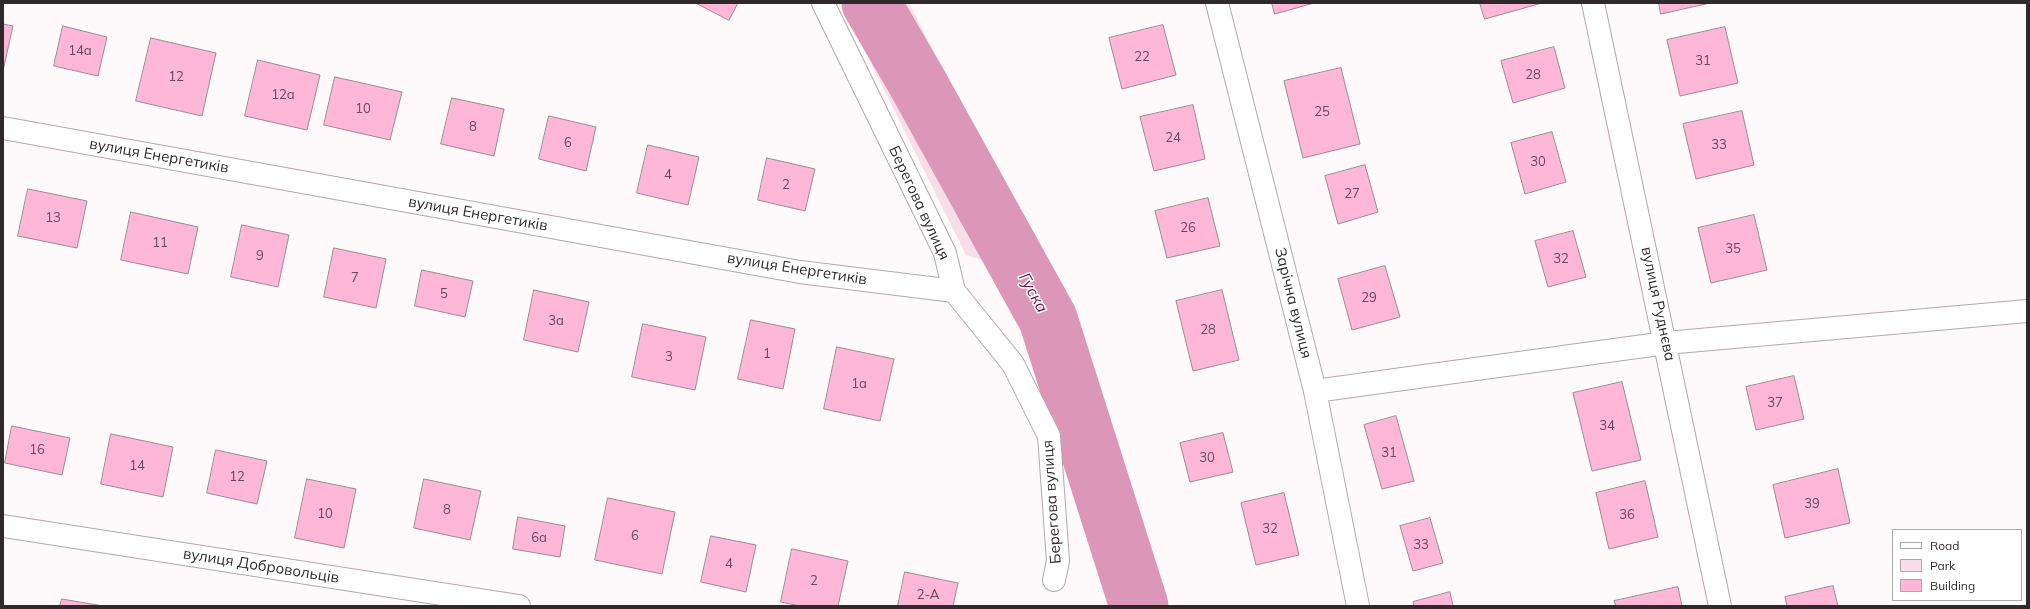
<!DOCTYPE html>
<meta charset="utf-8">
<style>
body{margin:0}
#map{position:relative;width:2030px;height:609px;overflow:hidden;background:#fefafc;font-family:Mulish,sans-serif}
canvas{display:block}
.frame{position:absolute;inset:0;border:4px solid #30292c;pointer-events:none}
.legend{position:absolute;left:1892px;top:529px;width:130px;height:72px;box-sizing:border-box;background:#fff;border:1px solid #aca9ab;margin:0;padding:5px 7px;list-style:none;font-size:12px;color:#30292c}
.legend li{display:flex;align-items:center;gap:8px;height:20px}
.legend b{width:20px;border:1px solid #aca9ab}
</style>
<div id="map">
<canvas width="2030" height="609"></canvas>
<div class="frame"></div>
<ul class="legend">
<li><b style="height:5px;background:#fff"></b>Road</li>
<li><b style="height:11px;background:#f8dee9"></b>Park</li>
<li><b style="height:11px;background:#ffb7d8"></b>Building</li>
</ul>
</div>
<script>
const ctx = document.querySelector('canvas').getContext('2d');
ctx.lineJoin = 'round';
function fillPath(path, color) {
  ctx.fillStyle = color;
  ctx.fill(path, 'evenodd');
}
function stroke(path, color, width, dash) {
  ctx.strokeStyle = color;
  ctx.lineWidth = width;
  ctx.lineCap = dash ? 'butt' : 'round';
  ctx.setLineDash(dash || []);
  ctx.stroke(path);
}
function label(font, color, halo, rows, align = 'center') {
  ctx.font = font + ' Mulish,sans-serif';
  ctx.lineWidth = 3;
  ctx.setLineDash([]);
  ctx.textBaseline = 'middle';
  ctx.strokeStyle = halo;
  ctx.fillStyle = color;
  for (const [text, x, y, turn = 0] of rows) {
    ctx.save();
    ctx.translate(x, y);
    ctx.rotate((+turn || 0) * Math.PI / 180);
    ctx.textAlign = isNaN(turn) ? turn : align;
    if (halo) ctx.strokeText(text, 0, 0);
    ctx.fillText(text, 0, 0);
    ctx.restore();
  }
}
const green = new Path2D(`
 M841 3H909L1050 281 966 255Z`);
const river = new Path2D(`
 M871 3 917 82 1048 319 1139 606`);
const building = new Path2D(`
 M696 3H738L729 20Z
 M1272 3H1314L1275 14Z
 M1480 3H1542L1485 19Z
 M1659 3H1710L1661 14Z
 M3 24 13 26 3 71Z
 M1163 25 1176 75 1122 89 1109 38Z
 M63 26 107 37 98 76 54 66Z
 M1725 27 1738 83 1680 96 1667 40Z
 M151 38 216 53 202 116 136 101Z
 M1554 47 1565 88 1513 103 1501 61Z
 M258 60 320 75 307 130 245 116Z
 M1341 68 1360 144 1303 158 1284 81Z
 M335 77 402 92 390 140 324 125Z
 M452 98 504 109 494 156 441 144Z
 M1193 105 1205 159 1154 171 1140 117Z
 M1742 111 1754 165 1696 179 1683 124Z
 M549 116 596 127 586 171 539 159Z
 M1552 132 1566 182 1525 194 1511 143Z
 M648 145 699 157 688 205 637 193Z
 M767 158 815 169 805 211 758 200Z
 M1365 165 1378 212 1338 224 1325 176Z
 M28 189 87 201 77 248 18 236Z
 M1208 198 1220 246 1167 258 1155 211Z
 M131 212 198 227 188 274 121 260Z
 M1754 215 1767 270 1711 283 1698 228Z
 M242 225 289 235 278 287 231 277Z
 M1573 231 1586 277 1548 287 1535 241Z
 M334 248 386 259 376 308 324 297Z
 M1385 266 1400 317 1352 330 1338 279Z
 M422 270 473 281 465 317 415 306Z
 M534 290 589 302 578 352 524 340Z
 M1222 290 1239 360 1193 371 1176 301Z
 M751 320 795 329 783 389 738 379Z
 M643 324 706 337 695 390 632 377Z
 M837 347 894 359 880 421 824 409Z
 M1794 376 1804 419 1756 430 1746 387Z
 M1622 382 1641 460 1592 471 1573 393Z
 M1396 416 1414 481 1382 489 1364 425Z
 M12 426 70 438 62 475 5 463Z
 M1223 433 1233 472 1190 482 1180 443Z
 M111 434 173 447 163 497 101 484Z
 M216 450 267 461 257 504 207 493Z
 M1838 469 1850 523 1785 538 1773 485Z
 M307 479 356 489 344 548 295 538Z
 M424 479 481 491 470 540 414 528Z
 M1645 481 1658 537 1609 549 1596 493Z
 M1284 493 1299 555 1256 565 1241 503Z
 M608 498 675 512 662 574 595 560Z
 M518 517 565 526 560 557 513 549Z
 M1430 518 1443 563 1413 571 1400 526Z
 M711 536 756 545 746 592 701 582Z
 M792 549 848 561 838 606H800L781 602Z
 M905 572 958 583 953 606H898Z
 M1833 586 1838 606H1787L1785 597Z
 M1678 587 1682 606H1616L1614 601Z
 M1450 592 1453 606H1414L1413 602Z
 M62 599 103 606H60Z`);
const minor = new Path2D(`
 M823 3 945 253 954 291 1013 364 1049 436 1058 561 1054 580
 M1217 3 1315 391 1358 606
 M1593 3 1720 606
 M3 128 800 272 954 291
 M1315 391 1666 343 2027 311
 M3 526 519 606`);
const numberNames = [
 ["14а",80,51],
 ["22",1142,57],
 ["31",1703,61],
 ["28",1533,75],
 ["12",176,77],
 ["12а",283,95],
 ["10",363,109],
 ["25",1322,112],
 ["8",473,127],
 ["24",1173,138],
 ["6",568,143],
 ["33",1719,145],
 ["30",1538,162],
 ["4",668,175],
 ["2",786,185],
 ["27",1352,194],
 ["13",53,218],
 ["26",1188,228],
 ["11",160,243],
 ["35",1733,249],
 ["9",260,256],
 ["32",1561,259],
 ["7",355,278],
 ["5",444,294],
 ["29",1369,298],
 ["3а",556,321],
 ["28",1208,330],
 ["1",767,354],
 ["3",669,357],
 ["1а",859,384],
 ["37",1775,403],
 ["34",1607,426],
 ["16",37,450],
 ["31",1389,453],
 ["30",1207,458],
 ["14",137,466],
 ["12",237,477],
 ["39",1812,504],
 ["8",447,510],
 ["10",325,514],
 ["36",1627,515],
 ["32",1270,529],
 ["6",635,536],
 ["6а",539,538],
 ["33",1421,545],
 ["4",729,564],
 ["2",814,581],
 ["2-А",928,595]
];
const streetNames = [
 ["вулиця Енергетиків",159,156,10],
 ["Берегова вулиця",919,203,65],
 ["вулиця Енергетиків",478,214,10],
 ["вулиця Енергетиків",797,269,9],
 ["Зарічна вулиця",1293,303,76],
 ["вулиця Руднєва",1658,304,78],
 ["Берегова вулиця",1052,502,-94],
 ["вулиця Добровольців",261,566,9]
];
const waterNames = [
 ["Гуска",1033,293,61]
];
fillPath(green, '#f8dee9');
stroke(river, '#dc97b8', 59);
fillPath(building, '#ffb7d8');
stroke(building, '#9b8a91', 1);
stroke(minor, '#b7a5ad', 24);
stroke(minor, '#fff', 22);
label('13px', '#644c57', null, numberNames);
label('15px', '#30292c', '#fff', streetNames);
label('italic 16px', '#671745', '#fff', waterNames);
</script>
